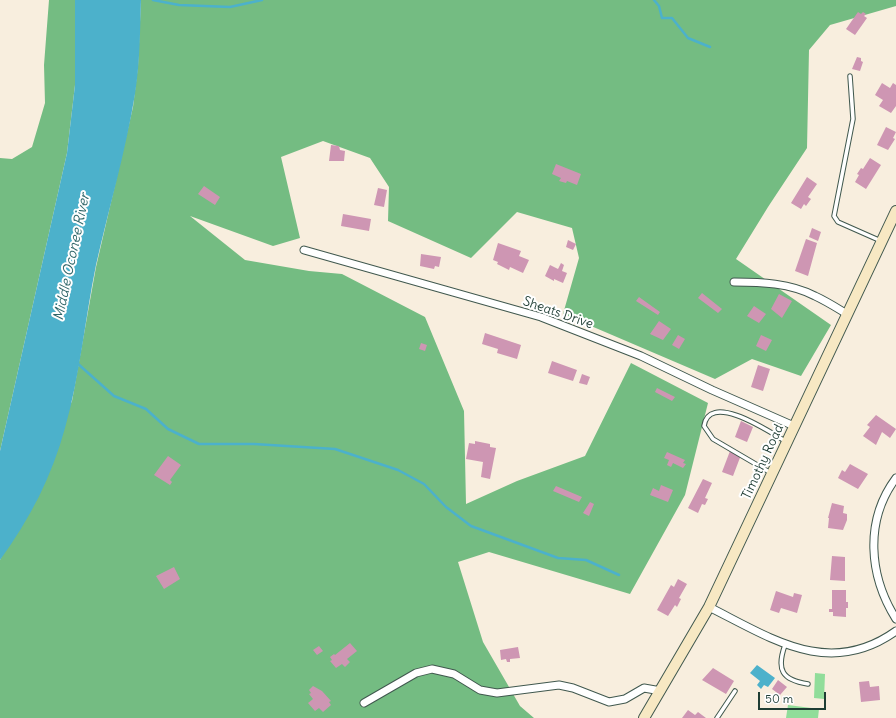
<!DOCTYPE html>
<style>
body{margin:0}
#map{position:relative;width:896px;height:718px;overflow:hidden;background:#f8eede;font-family:Delius,sans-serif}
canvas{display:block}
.scale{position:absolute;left:758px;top:692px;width:68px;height:18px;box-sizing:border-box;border:2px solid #1f3d34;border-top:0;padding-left:5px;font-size:12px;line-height:14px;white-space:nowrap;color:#1f3d34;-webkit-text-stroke:3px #fff;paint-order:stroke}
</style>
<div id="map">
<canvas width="896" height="718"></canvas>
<div class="scale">50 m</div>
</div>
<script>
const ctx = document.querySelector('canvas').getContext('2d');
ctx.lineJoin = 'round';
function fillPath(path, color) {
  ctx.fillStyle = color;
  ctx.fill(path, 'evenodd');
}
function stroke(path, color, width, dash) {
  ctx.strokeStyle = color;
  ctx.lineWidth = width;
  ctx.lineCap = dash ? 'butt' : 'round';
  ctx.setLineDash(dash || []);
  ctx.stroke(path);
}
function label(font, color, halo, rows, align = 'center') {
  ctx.font = font + ' Delius,sans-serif';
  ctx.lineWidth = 4;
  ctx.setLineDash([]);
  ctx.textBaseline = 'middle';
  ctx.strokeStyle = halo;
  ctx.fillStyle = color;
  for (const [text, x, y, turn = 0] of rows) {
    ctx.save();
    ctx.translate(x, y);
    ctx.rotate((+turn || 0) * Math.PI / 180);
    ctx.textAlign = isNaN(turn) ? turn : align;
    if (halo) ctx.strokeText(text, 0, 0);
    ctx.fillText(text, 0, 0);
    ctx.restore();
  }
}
const green = new Path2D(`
 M815 673 825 674 824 699 814 698Z
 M788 705 819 709 818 718H786Z`);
const forest = new Path2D(`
 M49 0H75V85L67 153 0 451V158L12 159 32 147 45 103 44 65Z
 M141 0H896V6L830 25 809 50 807 148 768 207 736 259 831 325 801 376 752 359 715 379 563 314 579 258 572 228 517 212 471 258 388 221 389 187 370 158 323 141 281 157 300 238 273 246 190 216 245 260 309 271 342 274 425 317 464 411 466 504 517 481 585 456 631 363 708 403 685 495 630 594 489 552 458 562 483 642 520 706 534 718H0V560L72 401 96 267 133 107 138 66Z`);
const water = new Path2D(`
 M75 0H141C140 31 140 63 135 94 126 150 109 208 96 265 85 319 80 375 65 428 52 476 30 519 0 560V451L67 153 75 85Z
 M757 665 775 678 768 687 764 685 761 689 757 685 760 681 750 673Z`);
const stream = new Path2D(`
 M153 0 179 5 230 7 262 0
 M654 0 659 6 662 18H672L688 38 710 47
 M77 363 114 396 146 409 168 429 199 444H254L335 449 398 470 424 484 446 507 471 526 558 558 586 560 619 575`);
const building = new Path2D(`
 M858 12 861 14 863 12 866 14 864 16 867 18 855 35 846 29Z
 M857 57 861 58V61L863 62 860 71 852 69Z
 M882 83 890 88 893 83 896 85V106L891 113 879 106 883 100 875 95Z
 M886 127 896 132 893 138 895 139 888 150 877 145Z
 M331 145 339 146 340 150 345 151 344 161H329Z
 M870 158 881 165 866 189 855 182 859 175 857 174 861 168 863 169Z
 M556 164 581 174 577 185 567 181 566 183 559 181 561 178 552 174Z
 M807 177 817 184 808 197 811 199 806 206 804 204 801 209 791 203Z
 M204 186 220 197 215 205 198 194Z
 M378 188 387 190 384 207 374 205Z
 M343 214 371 219 369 231 341 226Z
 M812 228 821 232 818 241 809 237Z
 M806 239 817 243 808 276 795 271Z
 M568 240 576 244 573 250 566 247Z
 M498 243 521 251 519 256 529 260 523 273 510 267 509 270 497 264 498 262 493 260Z
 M421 254 441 257 439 267 435 266 434 269 420 266Z
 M561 263 564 265 562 271 567 273 563 283 554 279V281L545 276 550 265 558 269Z
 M702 293 722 309 718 313 698 298Z
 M779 294 792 301 782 318 771 309Z
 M639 297 660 312 658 315 636 301Z
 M754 306 766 314 759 323 747 316Z
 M659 321 671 329 663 340 650 334Z
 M485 333 521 345 517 359 497 353 498 349 482 344Z
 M678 335 685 339 679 349 672 345Z
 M761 335 772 340 766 351 756 346Z
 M421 343 427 345 425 351 419 349Z
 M552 361 577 370 573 381 548 373Z
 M758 365 770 369 763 391 751 387Z
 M582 374 590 377 587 385 579 383Z
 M657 388 675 397 672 401 655 392Z
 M876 415 896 429 890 438 882 432 876 445 863 436 870 427 867 425Z
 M741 421 753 427 747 442 735 437Z
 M475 441 490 444V447L496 448 490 479 481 477 483 462 466 459 469 443 475 444Z
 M730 451 741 455 733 476 722 472Z
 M667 452 685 460 683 463 686 464 683 468 673 463 671 467 667 465 669 460 664 458Z
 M168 456 181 465 170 480 172 482 170 485 154 475Z
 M850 464 868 474 858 489 838 478 842 470 845 472Z
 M703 479 712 483 705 498 708 499 705 505 702 504 698 513 688 508Z
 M661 485 673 490 668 502 650 495 653 488 659 491Z
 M556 486 582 497 579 502 553 491Z
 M590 502 594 504 589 516 583 513Z
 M832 503 844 506 843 513 847 514V520L843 530 828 528 829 518H828Z
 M832 556 845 557V581L830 580Z
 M174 567 180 579 164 589 156 576Z
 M678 579 687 584 679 598 681 599 677 607 675 605 668 616 657 610 671 585 674 587Z
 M832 590H846V602H848V608H846V617L833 616V612H829V609H832Z
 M776 591 793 597 794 593 802 595 797 613 781 608 779 613 770 610Z
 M350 643 357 651 347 659 350 662 345 667 342 664 336 668 330 661 332 660 330 657 334 654 335 655Z
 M319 646 323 651 317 655 313 650Z
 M518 647 520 658 510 659V662H507L506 659 501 660 500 650Z
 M713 668 734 681 726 694 702 680Z
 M778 680 787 687 780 695 772 689Z
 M869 681 870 687 879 686 880 700 861 702 859 682Z
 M313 686 322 691 331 701 329 702 331 705 323 712 319 708 315 711 308 703 313 699 309 694 311 693 309 690Z
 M688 710 695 715 698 712 706 718H682Z`);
const service = new Path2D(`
 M850 76 853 119 834 216 838 222 881 241
 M771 473 713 439 704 426C709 391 770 432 785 441
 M785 645C776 670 782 680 808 684
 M717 718 735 691`);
const minor = new Path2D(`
 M304 250 541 317 641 356 712 390 794 426
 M734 282C761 282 790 283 815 296 826 301 837 308 847 314
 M896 478C864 521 869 576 896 619
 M709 607C771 638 829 679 896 631
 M364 703 416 673 432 669 454 674 480 690 497 693 559 685 573 688 609 702 625 699 644 688 661 691`);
const secondary = new Path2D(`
 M644 718 709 607 896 211`);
const streetNames = [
 ["Sheats Drive",558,313,19],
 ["Timothy Road",763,462,-65]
];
const waterNames = [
 ["Middle Oconee River",72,257,-78]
];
fillPath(green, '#91dd9a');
fillPath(forest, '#74bc82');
fillPath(water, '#4cb1cb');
stroke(stream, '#4cb1cb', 2.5);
fillPath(building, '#ce96b3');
stroke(service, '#40584e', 5.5);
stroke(minor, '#40584e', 9);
stroke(secondary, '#40584e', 12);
stroke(service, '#fff', 3.5);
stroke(minor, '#fff', 7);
stroke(secondary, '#f7e8c3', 10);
label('13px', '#1f3d34', '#fff', streetNames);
label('italic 14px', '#2f6669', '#fff', waterNames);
</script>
